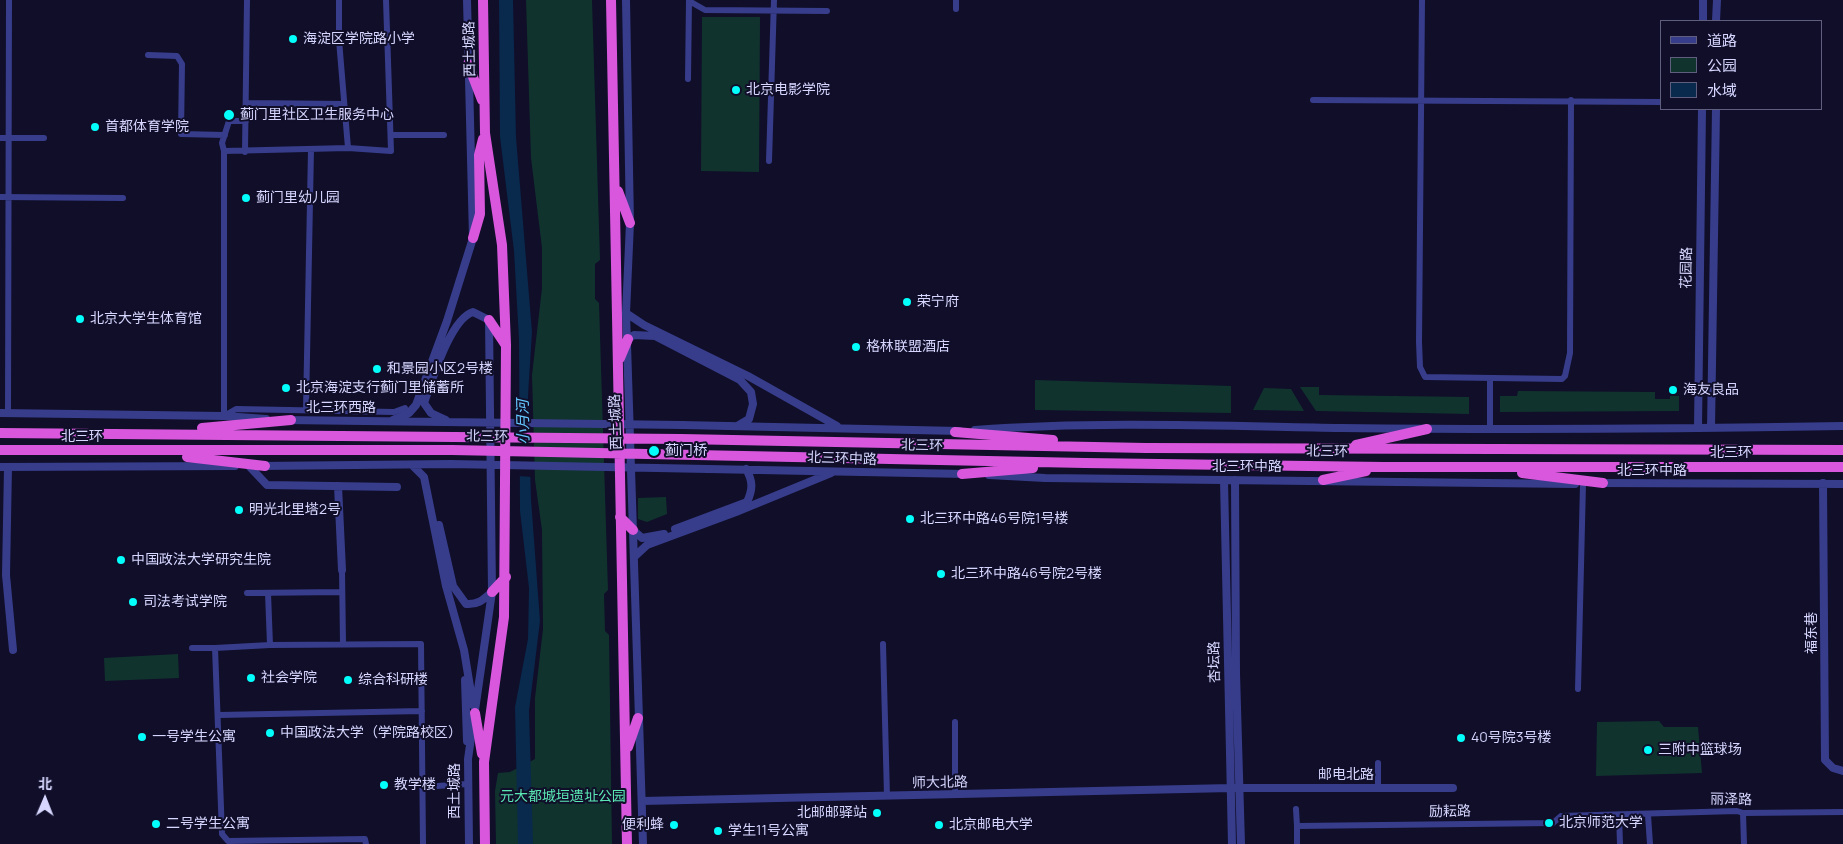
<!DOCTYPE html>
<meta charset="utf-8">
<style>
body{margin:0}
#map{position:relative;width:1843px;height:844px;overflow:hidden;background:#100e29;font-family:Manrope,"Noto Sans SC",sans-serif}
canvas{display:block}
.legend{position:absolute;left:1660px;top:20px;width:162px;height:90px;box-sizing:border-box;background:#100e29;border:1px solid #5f5e7f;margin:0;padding:6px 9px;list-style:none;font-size:15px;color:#d6d6ff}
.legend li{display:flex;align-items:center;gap:10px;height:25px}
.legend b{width:25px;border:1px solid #5f5e7f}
.north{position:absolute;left:20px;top:774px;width:50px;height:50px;-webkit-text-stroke:4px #100e29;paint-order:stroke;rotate:1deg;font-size:14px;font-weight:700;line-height:20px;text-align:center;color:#d6d6ff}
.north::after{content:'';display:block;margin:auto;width:18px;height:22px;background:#d6d6ff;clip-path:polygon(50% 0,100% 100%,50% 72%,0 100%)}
</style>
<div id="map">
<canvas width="1843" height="844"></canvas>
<ul class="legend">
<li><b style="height:6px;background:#373d8b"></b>道路</li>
<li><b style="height:14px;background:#11332e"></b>公园</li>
<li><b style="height:14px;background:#09294d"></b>水域</li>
</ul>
<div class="north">北</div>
</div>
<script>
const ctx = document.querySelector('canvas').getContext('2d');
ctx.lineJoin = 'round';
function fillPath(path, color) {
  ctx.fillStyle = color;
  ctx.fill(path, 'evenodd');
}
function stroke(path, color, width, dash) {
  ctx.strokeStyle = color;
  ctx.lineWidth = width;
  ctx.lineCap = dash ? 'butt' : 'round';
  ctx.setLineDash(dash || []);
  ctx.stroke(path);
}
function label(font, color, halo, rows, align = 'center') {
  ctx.font = font + ' Manrope,"Noto Sans SC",sans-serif';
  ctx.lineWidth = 4;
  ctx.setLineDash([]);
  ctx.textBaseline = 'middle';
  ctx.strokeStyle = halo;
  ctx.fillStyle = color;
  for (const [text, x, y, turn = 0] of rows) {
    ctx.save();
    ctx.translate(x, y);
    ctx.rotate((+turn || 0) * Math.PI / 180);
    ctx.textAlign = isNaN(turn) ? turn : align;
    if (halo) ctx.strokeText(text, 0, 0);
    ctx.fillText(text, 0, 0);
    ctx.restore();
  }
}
const green = new Path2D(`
 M526 0H592L600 260 595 264V299L599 303 608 590 604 594 605 631 609 635 612 844H496L495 791 498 773 510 772 535 759V698L543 629 542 530 535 480 532 375 542 288V248L531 158Z
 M702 17H760L759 172 701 171Z
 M1035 380 1231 386V413L1035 410Z
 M1300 387H1319V395L1469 397V414L1316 411Z
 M1264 388 1291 389 1304 411 1253 410Z
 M1518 391 1655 392V399H1670V396H1679V411L1500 412V396H1517Z
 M666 497 667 514 647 522 638 519V498Z
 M178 654 179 678 105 681 104 658Z
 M1659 721 1664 727H1698L1702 773 1596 776 1597 722Z`);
const water = new Path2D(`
 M499 0H513L516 137 532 332 528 396 531 499 540 621 529 711 533 844H518L515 707 528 639 529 588 520 511 519 340 514 251 500 137Z`);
const pier = new Path2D(`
 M517 413H531L533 477 518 476Z`);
const minor = new Path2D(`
 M339 0V40L348 148
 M1422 0 1419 342 1420 367 1425 377 1562 379 1565 376 1570 353 1571 100
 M689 1 705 10 827 11
 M956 9V0
 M148 55 177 56 182 64 181 134 225 135
 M688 79 689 0
 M1313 100 1662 102
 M246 103 344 104
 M246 121H229L222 143 224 151V416L236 409 394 412 405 408
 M391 135H444
 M0 138H44
 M224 151 348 148 391 151 386 0
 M245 152 247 0
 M769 161 774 0
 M0 197 123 198
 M306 409 311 149
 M8 413 9 0
 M1490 429V379
 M342 570 343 644
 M247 593 342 592
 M268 593 270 645
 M883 644 887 796
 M192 648H215
 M1578 689 1583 484
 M219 715 422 711
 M422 787 468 784
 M1378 788V763
 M955 795V722
 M1296 809 1297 826
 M1743 813 1744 844
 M1619 815 1620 844
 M1648 815 1650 844
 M366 844 365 839 228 841 222 834 215 648 270 645 421 644 423 844
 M1297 844V826L1553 823 1561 816 1737 811 1743 813 1843 812`);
const tertiary = new Path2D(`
 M626 0 630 223 626 313 643 844
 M1703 21V0
 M1716 21 1717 0
 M626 313 644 325 748 376 837 426
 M628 339 634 335 655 336 740 380 751 392 753 404 749 419 739 425
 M0 413 224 416 266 419
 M285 420 682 425 959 431
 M393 420 409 413 416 405 447 321 473 238 467 0
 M446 420 431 413 424 403C432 381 450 319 473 312L489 320 492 592 468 759 469 844
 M1698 428 1702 109
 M1711 428 1716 109
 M975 430C1097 421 1219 426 1341 428 1509 430 1676 429 1843 426
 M412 465 424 477 446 586 464 650 473 705
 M249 466 267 485 397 487
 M259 466 451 464 965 474
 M0 467 235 466
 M8 467 6 575 13 650
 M989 475 1045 478 1575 484
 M1224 480 1232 844
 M1235 480 1236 673 1241 844
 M1599 483 1843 484
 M1823 483 1825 760 1833 768 1843 771
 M338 486 342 570
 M439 525 453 586 466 604C478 605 483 600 492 592
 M675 529 747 502C753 489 753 481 746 469
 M633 530 642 538 664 534
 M634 557 647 545 736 512 831 473
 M465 680 467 741
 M642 801 1231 788H1453`);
const trunk = new Path2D(`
 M483 0 485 133 502 245 506 345 504 617 484 762 485 844
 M611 0 627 844
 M468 64 482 100
 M618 191 630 223
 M473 238 480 214 479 155 483 139
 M489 320 505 344
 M620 358 628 339
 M202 428 291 420
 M955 432 1053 440
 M0 433 681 439 1146 448 1843 450
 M1356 445 1427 429
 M0 450H452L1085 463 1384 467H1843
 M187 457 265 466
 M1522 473 1603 483
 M962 474 1033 468
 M1323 480 1366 471
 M620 517 633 530
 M492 592 506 577
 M475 713 482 754
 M628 747 638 718`);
const markers = [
 [293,39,5,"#02fffc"],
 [736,90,5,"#02fffc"],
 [229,115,6,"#02fffc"],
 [95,127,5,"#02fffc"],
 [246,198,5,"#02fffc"],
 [907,302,5,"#02fffc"],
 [80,319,5,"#02fffc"],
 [856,347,5,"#02fffc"],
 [377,369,5,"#02fffc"],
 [286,388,5,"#02fffc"],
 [1673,390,5,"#02fffc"],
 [654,451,6,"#02fffc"],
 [239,510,5,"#02fffc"],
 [910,519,5,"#02fffc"],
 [121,560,5,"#02fffc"],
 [941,574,5,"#02fffc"],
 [133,602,5,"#02fffc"],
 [251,678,5,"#02fffc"],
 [348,680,5,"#02fffc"],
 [270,733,5,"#02fffc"],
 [142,737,5,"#02fffc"],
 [1461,738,5,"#02fffc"],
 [1648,750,5,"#02fffc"],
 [384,785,5,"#02fffc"],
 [877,813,5,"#02fffc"],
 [1549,823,5,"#02fffc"],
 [156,824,5,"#02fffc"],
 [674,825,5,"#02fffc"],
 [939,825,5,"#02fffc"],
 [718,831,5,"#02fffc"]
];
const poiNames = [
 ["海淀区学院路小学",303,39],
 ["北京电影学院",746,90],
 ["蓟门里社区卫生服务中心",240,115],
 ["首都体育学院",105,127],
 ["蓟门里幼儿园",256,198],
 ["荣宁府",917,302],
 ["北京大学生体育馆",90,319],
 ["格林联盟酒店",866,347],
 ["和景园小区2号楼",387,369],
 ["北京海淀支行蓟门里储蓄所",296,388],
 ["海友良品",1683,390],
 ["蓟门桥",665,451],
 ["明光北里塔2号",249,510],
 ["北三环中路46号院1号楼",920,519],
 ["中国政法大学研究生院",131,560],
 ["北三环中路46号院2号楼",951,574],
 ["司法考试学院",143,602],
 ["社会学院",261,678],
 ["综合科研楼",358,680],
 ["中国政法大学（学院路校区）",280,733],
 ["一号学生公寓",152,737],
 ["40号院3号楼",1471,738],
 ["三附中篮球场",1658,750],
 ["教学楼",394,785],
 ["北邮邮驿站",867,813,"right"],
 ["北京师范大学",1559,823],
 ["二号学生公寓",166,824],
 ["便利蜂",664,825,"right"],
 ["北京邮电大学",949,825],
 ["学生11号公寓",728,831]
];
const streetNames = [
 ["西土城路",470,49,-91],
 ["花园路",1687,268,-89],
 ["北三环西路",341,408],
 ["西土城路",616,422,-92],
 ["北三环",82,437],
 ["北三环",487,437,1],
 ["北三环",922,446,1],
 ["北三环",1327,452,1],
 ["北三环",1731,453],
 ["北三环中路",842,459,2],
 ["北三环中路",1247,467],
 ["北三环中路",1652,471],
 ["福东巷",1812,633,-90],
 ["杏坛路",1215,662,-91],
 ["邮电北路",1346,775],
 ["师大北路",940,783,-1],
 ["西土城路",455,791,-90],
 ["丽泽路",1731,800,1],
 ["励耘路",1450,812,-1]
];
const parkNames = [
 ["元大都城垣遗址公园",563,797]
];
const waterNames = [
 ["小月河",524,422,-91]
];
fillPath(green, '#11332e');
fillPath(water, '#09294d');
fillPath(pier, '#100e29');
stroke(minor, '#373d8b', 6);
stroke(tertiary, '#373d8b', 8);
stroke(trunk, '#d857dc', 10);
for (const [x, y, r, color] of markers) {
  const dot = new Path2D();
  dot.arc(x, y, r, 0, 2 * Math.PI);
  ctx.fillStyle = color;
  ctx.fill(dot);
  stroke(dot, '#100e29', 2);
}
label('14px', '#d6d6ff', '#100e29', poiNames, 'left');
label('14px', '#d6d6ff', '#100e29', streetNames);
label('14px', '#5ae7b4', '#100e29', parkNames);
label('italic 15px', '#64c8ff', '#100e29', waterNames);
</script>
